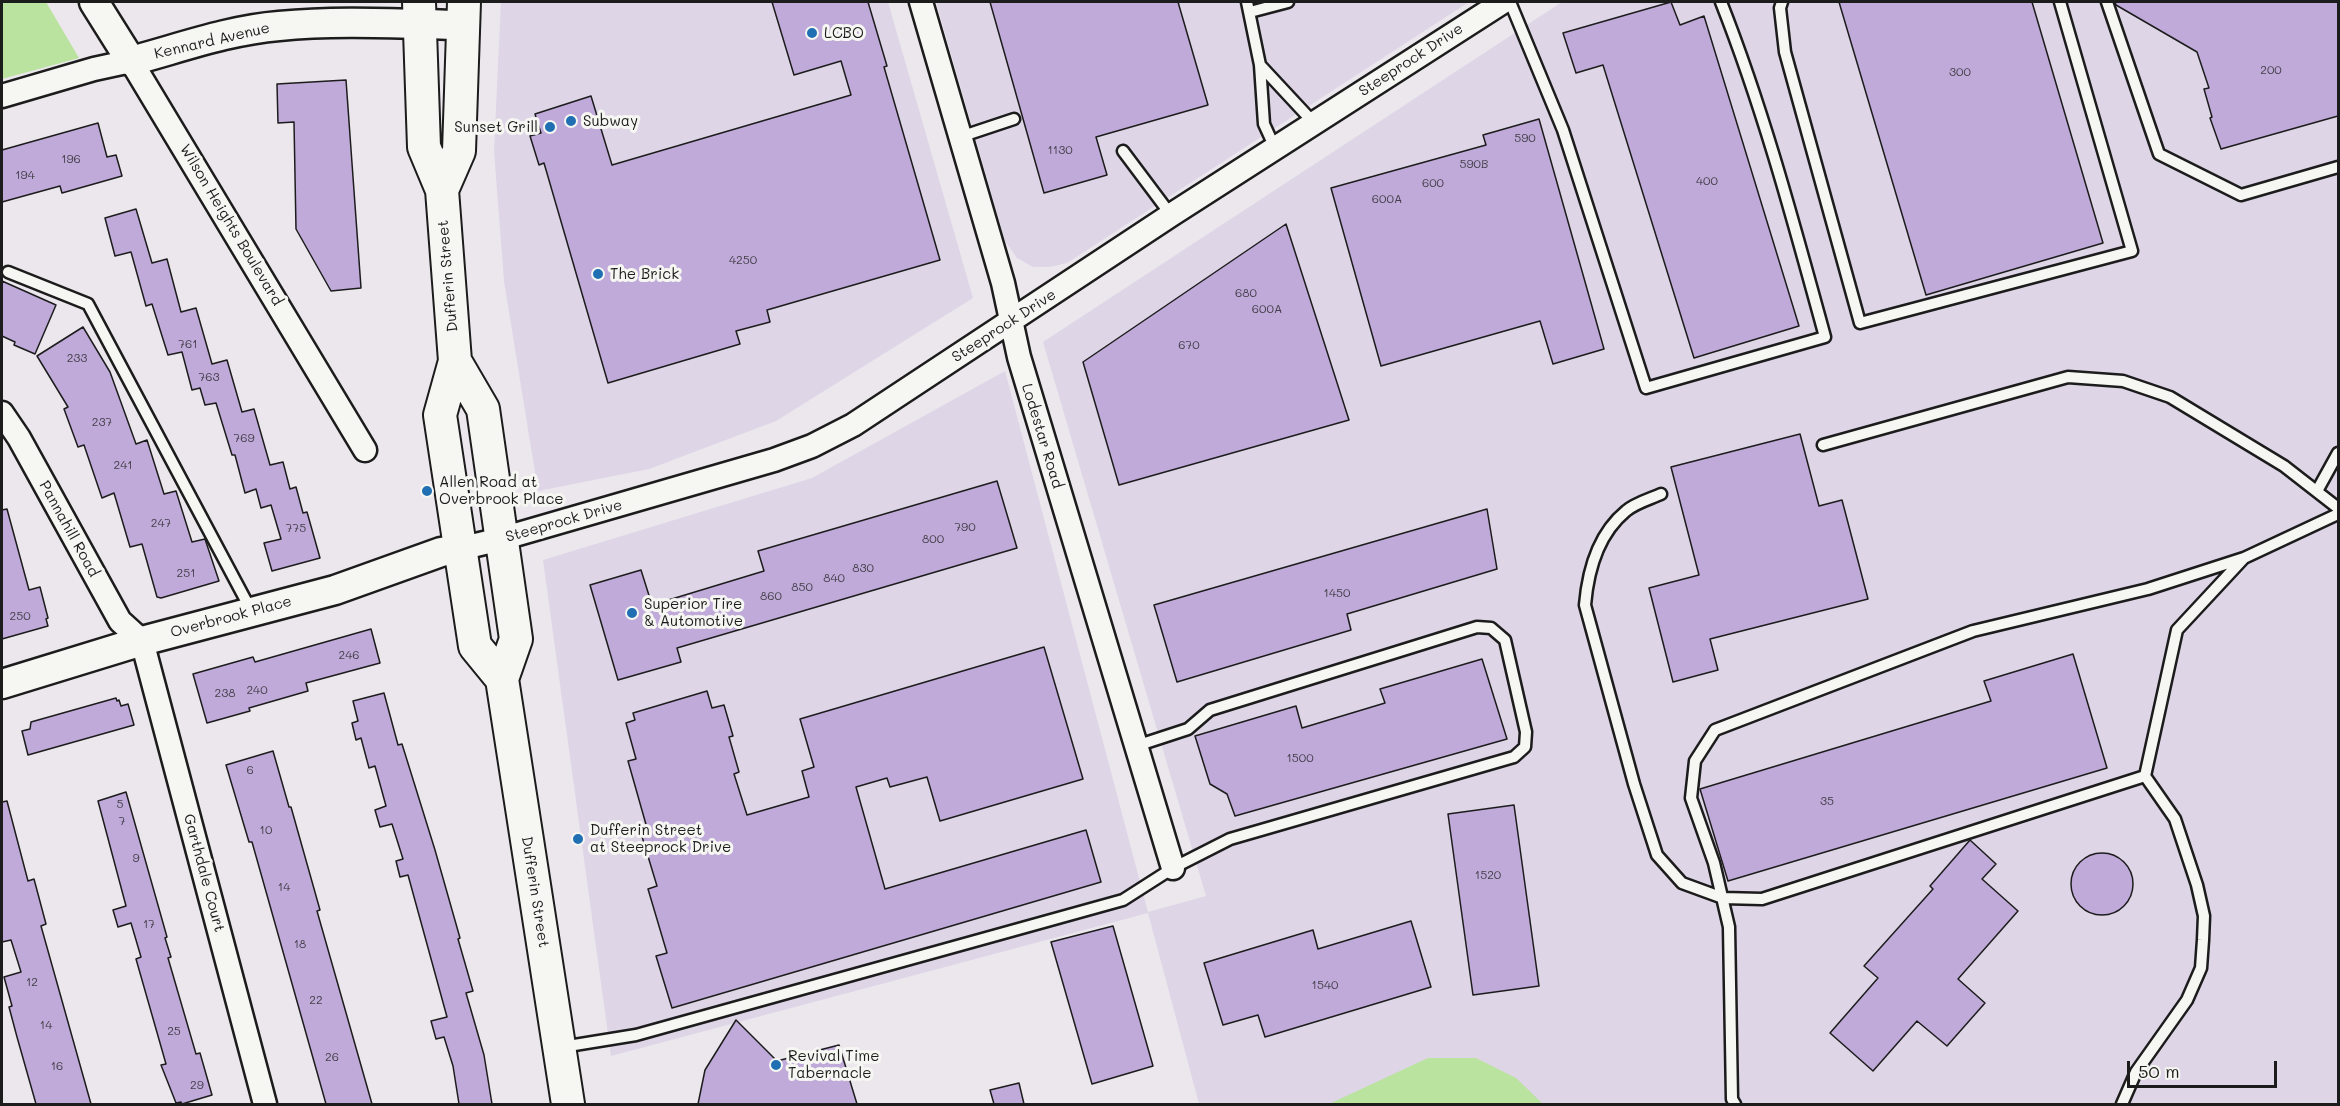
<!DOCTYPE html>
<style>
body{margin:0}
#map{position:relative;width:2340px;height:1106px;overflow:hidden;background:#ebe7ed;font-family:Mali,sans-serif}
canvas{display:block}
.frame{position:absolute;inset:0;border:3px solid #1c1c1c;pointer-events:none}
.scale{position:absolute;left:2127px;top:1061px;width:150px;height:27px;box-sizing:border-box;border:3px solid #1c1c1c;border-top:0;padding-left:8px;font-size:18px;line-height:21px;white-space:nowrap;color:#1c1c1c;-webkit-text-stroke:4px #f6f6f2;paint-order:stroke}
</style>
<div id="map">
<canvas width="2340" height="1106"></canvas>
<div class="frame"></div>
<div class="scale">50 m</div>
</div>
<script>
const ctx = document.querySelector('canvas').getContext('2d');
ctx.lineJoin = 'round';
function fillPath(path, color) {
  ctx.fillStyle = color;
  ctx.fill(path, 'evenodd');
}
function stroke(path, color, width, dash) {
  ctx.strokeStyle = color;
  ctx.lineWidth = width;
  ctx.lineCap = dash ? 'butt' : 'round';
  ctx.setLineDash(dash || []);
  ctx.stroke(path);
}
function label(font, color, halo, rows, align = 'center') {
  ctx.font = font + ' Mali,sans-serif';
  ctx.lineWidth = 6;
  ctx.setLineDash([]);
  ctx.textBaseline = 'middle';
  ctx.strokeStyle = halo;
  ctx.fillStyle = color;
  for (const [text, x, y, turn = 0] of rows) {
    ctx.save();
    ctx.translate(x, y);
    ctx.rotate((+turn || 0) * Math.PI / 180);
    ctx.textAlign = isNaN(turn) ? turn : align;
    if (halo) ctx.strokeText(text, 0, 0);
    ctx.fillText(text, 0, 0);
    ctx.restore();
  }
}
const built = new Path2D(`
 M501 2H888L973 298 776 421 649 469 538 491 504 281 494 151Z
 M936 2H1469L1067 263 1050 267H1033L1017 258 1005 241Z
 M1562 2H2338V1104H1199L1148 913 611 1056 543 560 812 478 1005 371 1148 912 1206 896 1043 342Z`);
const green = new Path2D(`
 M2 2H46L79 58 2 79Z
 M1428 1058H1476L1516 1078 1543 1104H1329Z`);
const building = new Path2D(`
 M772 2H868L887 66 884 67 940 260 767 310 770 322 736 331 740 344 608 383 544 163 539 165 530 136 541 133 535 114 591 96 612 165 851 95 841 61 794 75Z
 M990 2H1178L1208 105 1096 137 1107 175 1044 193Z
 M1671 2 1680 25 1704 16 1799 326 1694 358 1603 65 1576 73 1563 33Z
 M1839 2H2032L2103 243 1926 295Z
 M2115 2H2338V116L2221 149 2210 118 2212 117 2204 89 2209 88 2197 52 2116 5Z
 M346 80 361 288 331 291 296 229 294 122 278 123 277 84Z
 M1539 119 1604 349 1553 364 1540 321 1381 366 1331 188 1486 145 1483 135Z
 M98 123 107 157 116 155 122 176 62 193 60 186 2 202V150Z
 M136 209 152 263 167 259 181 312 196 308 212 364 227 360 242 412 254 409 270 465 283 462 290 489 296 487 303 513 307 512 320 558 272 571 264 543 281 539 271 505 261 508 256 489 245 493 235 455H232L216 403 205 405 200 388 192 390 182 352 168 355 152 304 146 306 131 252 115 256 105 218Z
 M1286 224 1349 420 1119 485 1083 362Z
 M2 281 56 305 35 354 14 345 15 342 2 336Z
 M83 327 110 372 136 444 147 440 164 494 176 491 192 542 205 539 219 581 161 598 157 597 142 544 130 547 114 493 102 498 84 445 78 447 64 409 68 407 37 356Z
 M1800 434 1819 506 1842 500 1868 599 1710 639 1718 670 1673 682 1649 588 1699 575 1671 467Z
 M997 481 1017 548 677 648 681 662 618 680 590 585 641 570 652 605 764 571 758 551Z
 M7 509 29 590 40 587 48 618 46 619 48 626 2 639V510Z
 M1487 509 1497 569 1347 614 1351 630 1177 682 1154 605Z
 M371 629 380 663 306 683 308 691 249 708 250 711 207 723 193 674 253 657 255 662Z
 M1044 647 1083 779 940 821 927 777 890 787 887 778 856 787 885 889 1086 830 1101 882 672 1008 656 956 667 953 648 889 657 886 640 830 647 828 628 761 636 759 626 723 635 720 633 713 707 691 712 708 724 705 733 736 729 737 739 772 734 774 747 815 809 797 802 771 814 767 800 719Z
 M2073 654 2107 768 1728 881 1700 789 1991 701 1984 681Z
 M1482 659 1507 739 1235 816 1227 794 1210 784 1195 736 1296 706 1302 728 1385 703 1380 689Z
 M384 693 398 745 402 744 435 850 460 938 458 939 473 991 466 993 484 1055 492 1104H459L453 1066 444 1037 436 1039 431 1021 447 1017 408 875 400 877 396 861 403 859 392 824 380 827 375 810 386 806 375 766 369 768 361 738 356 740 352 723 358 721 353 701Z
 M116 698 117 701 119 700 121 706 128 704 134 725 28 755 22 731 30 729 31 722Z
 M273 751 289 807H291L320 910 317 911 372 1104H326L252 842H249L226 765Z
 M126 792 167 937 165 938 171 957 168 958 196 1054 200 1053 212 1095 182 1104 181 1102 176 1103 161 1065 166 1064 136 959 141 957 131 923 118 927 113 910 126 906 98 801Z
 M7 801 28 881 34 879 46 924 41 926 91 1104H36L17 1037 9 1007 12 1006 4 977 21 972 11 940 2 942V802Z
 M1514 805 1539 986 1473 995 1448 814Z
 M1970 840 1996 864 1982 879 2018 911 1958 979 1985 1003 1947 1046 1917 1021 1873 1071 1830 1033 1878 978 1864 966 1933 889 1930 886Z
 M2071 884a31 31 0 1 1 62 0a31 31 0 1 1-62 0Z
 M1411 921 1431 987 1265 1037 1258 1015 1223 1025 1204 963 1313 930 1318 949Z
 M1113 926 1153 1066 1092 1084 1051 942Z
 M736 1020 777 1061 839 1045 857 1104H698L705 1070Z
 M1019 1083 1024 1104H994L990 1090Z`);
const service = new Path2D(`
 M1247 2 1260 65
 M1510 2 1563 130 1646 388 1825 337C1794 224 1764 111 1721 2
 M1782 2 1780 8 1785 52 1860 323 2132 251 2060 2
 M2107 2 2159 154 2241 195 2338 167
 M1250 12 1288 2
 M960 137 1014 119
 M1275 148 1264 124 1260 65 1314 123
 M1123 151 1171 215
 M8 272 88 304 252 612
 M1823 445 2068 377 2123 381 2170 397 2284 466 2338 508
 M2317 491 2338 453
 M1661 494C1650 499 1635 503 1626 511 1598 534 1588 570 1585 605L1634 784 1657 855 1682 883 1723 898 1762 899 2145 776
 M562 1047 636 1035 1123 900 1173 868 1230 839 1514 757 1525 747 1526 732 1505 640 1491 628 1477 627 1210 710 1188 729 1136 746
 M1735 1104 1732 1099 1729 927 1714 863 1691 798 1695 761 1715 730 1973 631 2148 589 2244 558
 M2122 1104 2136 1072 2187 1000 2201 968 2203 940 2204 916 2197 885 2175 819 2145 776 2177 630 2244 558 2338 514`);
const minor = new Path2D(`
 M921 2 1003 283 1019 357 1173 868
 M2 96 94 69 131 61 365 450
 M2 413 19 438 120 621 142 641 265 1104
 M459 549 501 539 774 460 812 446 853 425 1171 215 1503 2`);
const tertiary = new Path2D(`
 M94 2 131 61C180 48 229 30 279 26 341 20 402 24 464 25
 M2 684 142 641 335 590 441 552 459 549`);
const secondary = new Path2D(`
 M419 2 424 147 442 190 455 361 440 415 475 646 502 679
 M442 190 459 151 464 2
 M455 361 483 409 516 639 502 679 568 1104`);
const markers = [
 [812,33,6,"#1f6fb2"],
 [571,121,6,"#1f6fb2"],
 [550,127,6,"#1f6fb2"],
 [598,274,6,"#1f6fb2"],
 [427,491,6,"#1f6fb2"],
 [632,613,6,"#1f6fb2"],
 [578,839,6,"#1f6fb2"],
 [776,1065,6,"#1f6fb2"]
];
const numberNames = [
 ["200",2271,70],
 ["300",1960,72],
 ["590",1525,138],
 ["1130",1060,150],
 ["196",71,159],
 ["590B",1474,164],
 ["194",25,175],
 ["400",1707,181],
 ["600",1433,183],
 ["600A",1387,199],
 ["4250",743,260],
 ["680",1246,293],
 ["600A",1267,309],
 ["761",188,344],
 ["670",1189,345],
 ["233",77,358],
 ["763",209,377],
 ["237",102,422],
 ["769",244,438],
 ["241",123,465],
 ["247",161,523],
 ["790",965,527],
 ["775",296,528],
 ["800",933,539],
 ["830",863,568],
 ["251",186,573],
 ["840",834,578],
 ["850",802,587],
 ["1450",1337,593],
 ["860",771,596],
 ["250",20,616],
 ["246",349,655],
 ["240",257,690],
 ["238",225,693],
 ["1500",1300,758],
 ["6",250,770],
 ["35",1827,801],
 ["5",120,804],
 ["7",122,821],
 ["10",266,830],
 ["9",136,858],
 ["1520",1488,875],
 ["14",284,887],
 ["17",149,924],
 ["18",300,944],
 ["12",32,982],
 ["1540",1325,985],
 ["22",316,1000],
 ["14",46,1025],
 ["25",174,1031],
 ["26",332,1057],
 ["16",57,1066],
 ["29",197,1085]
];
const poiNames = [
 ["LCBO",824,33],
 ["Subway",583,121],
 ["Sunset Grill",538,127,"right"],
 ["The Brick",610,274],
 ["Allen Road at",439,482],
 ["Overbrook Place",439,499],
 ["Superior Tire",644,604],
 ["& Automotive",644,621],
 ["Dufferin Street",590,830],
 ["at Steeprock Drive",590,847],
 ["Revival Time",788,1056],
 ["Tabernacle",788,1073]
];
const streetNames = [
 ["Kennard Avenue",212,41,-13],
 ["Steeprock Drive",1411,60,-33],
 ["Wilson Heights Boulevard",231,225,59],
 ["Dufferin Street",448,276,-95],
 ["Steeprock Drive",1004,326,-33],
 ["Lodestar Road",1042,436,73],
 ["Steeprock Drive",564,521,-16],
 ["Pannahill Road",69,529,61],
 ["Overbrook Place",231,617,-15],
 ["Garthdale Court",204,873,75],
 ["Dufferin Street",535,892,81]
];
fillPath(built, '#ded5e7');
fillPath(green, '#bae39f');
fillPath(building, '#c0aad9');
stroke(building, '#1c1c1c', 1.5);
stroke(service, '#1c1c1c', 15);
stroke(minor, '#1c1c1c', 27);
stroke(tertiary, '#1c1c1c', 33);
stroke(secondary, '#1c1c1c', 36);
stroke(service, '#f6f6f2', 10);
stroke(minor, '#f6f6f2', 22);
stroke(tertiary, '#f6f6f2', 28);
stroke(secondary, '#f6f6f2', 32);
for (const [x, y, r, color] of markers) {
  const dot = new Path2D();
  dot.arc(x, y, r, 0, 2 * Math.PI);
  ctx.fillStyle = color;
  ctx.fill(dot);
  stroke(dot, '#f6f6f2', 2);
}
label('12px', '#45404b', null, numberNames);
label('15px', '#1c1c1c', '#f6f6f2', poiNames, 'left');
label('15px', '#1c1c1c', '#f6f6f2', streetNames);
</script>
